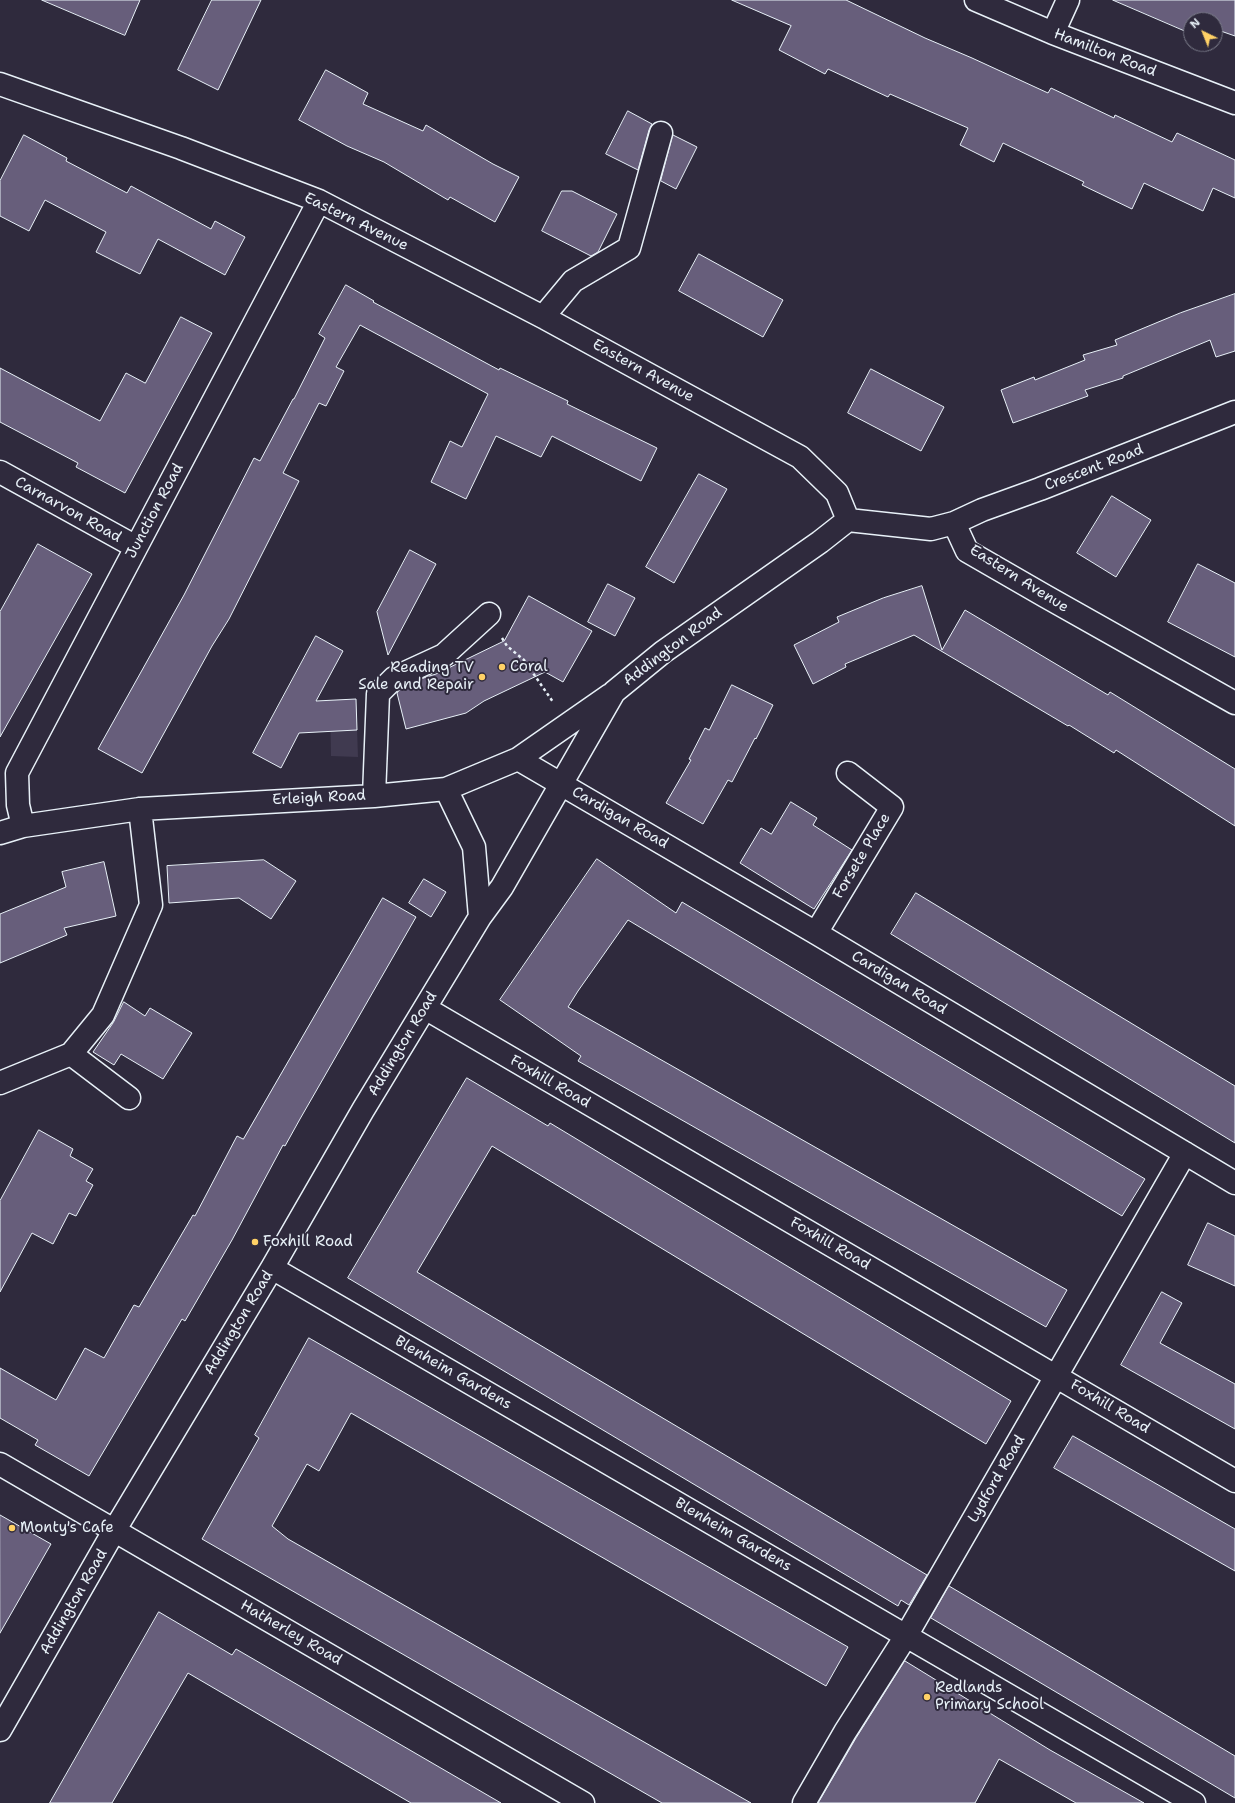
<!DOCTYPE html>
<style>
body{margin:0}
#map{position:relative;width:1235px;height:1803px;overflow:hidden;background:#2f2a3d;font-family:"Shantell Sans",sans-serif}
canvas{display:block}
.north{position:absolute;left:1183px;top:12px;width:40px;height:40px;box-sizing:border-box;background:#2f2a3d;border:1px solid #797a88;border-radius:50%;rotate:317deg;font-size:11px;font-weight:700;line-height:16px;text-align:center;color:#e8f1f8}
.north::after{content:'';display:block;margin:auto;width:14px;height:18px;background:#ffd166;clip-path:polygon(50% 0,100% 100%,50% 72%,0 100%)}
</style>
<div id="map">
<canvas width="1235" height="1803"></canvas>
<div class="north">N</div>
</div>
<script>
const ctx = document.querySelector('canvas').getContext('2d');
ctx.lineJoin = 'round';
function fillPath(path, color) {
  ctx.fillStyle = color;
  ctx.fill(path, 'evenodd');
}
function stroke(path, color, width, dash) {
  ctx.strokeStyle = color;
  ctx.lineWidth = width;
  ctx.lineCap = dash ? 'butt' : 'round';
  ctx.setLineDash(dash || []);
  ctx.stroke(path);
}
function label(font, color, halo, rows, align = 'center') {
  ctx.font = font + ' "Shantell Sans",sans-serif';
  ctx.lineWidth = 4;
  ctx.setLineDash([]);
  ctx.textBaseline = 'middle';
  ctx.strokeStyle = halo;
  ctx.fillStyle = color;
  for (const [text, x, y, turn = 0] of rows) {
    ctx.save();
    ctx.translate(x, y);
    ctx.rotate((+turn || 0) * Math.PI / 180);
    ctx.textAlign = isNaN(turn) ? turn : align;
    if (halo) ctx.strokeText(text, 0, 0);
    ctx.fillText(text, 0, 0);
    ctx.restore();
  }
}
const built = new Path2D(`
 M356 699 358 757 331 756 330 700Z`);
const building = new Path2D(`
 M42 0H140L125 35Z
 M212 0H261L218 90 178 70Z
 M732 0H846L925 38 972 58 1048 93 1051 88 1114 118 1115 115 1172 142 1177 133 1235 160V198L1213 188 1203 211 1144 183 1132 209 1082 185 1084 182 1003 143 994 162 960 145 968 128 890 94 888 97 828 69 825 74 779 50 791 26Z
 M1113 0H1235V36L1215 29V20H1191L1188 32Z
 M326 70 368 93 363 104 423 131 426 125 493 164 519 177 495 222 450 197 448 200 384 162 347 146 299 120Z
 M628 111 652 124 649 130 638 170 606 154Z
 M24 135 67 158 66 161 127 193 131 186 211 229 215 221 245 237 225 275 158 239 140 274 96 252 106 232 45 200 29 231 0 216V181Z
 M673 135 697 147 676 189 661 181Z
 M562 191H572L617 214 598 252 591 256 542 231Z
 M699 254 783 300 763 337 679 291Z
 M346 285 374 301 373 302 499 370 500 368 568 401 567 404 657 448 641 481 552 436 541 457 496 436 466 499 431 482 450 441 462 447 488 394 360 325 336 367 344 371 326 406 319 403 283 473 299 481 229 619 212 646 142 773 98 749 184 595 254 458 260 461 293 399H294L325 338 319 334Z
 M1235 294V351L1216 357 1210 340 1123 376V378L1085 390 1088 396 1013 423 1001 390 1034 377 1035 380 1085 360 1083 355 1117 345 1115 340 1180 313Z
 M181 317 212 333 125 493 76 467 78 463 0 422V368L100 421 126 373 145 383Z
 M871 369 944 407 921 451 848 413Z
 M699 474 727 489 674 583 646 567Z
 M1112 496 1151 520 1116 577 1077 553Z
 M38 544 92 574 0 737V612Z
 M410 550 436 564 388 655 377 612Z
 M1198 564 1235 583V657L1168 622Z
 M608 584 635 598 615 636 588 622Z
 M922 586 942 650 965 610 1108 695 1110 692 1235 769V826L1116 750 1114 753 1069 725 1068 726 914 635 845 664 846 667 813 684 794 645 839 622 837 617 883 598Z
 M529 596 592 631 563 682 545 672 484 701 466 713 406 729 397 693 401 688 426 677 436 674 504 641Z
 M316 636 343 651 316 701 356 699 357 730 299 733 281 768 253 753Z
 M732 685 773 705 756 739 755 738 732 782 728 780 703 824 666 803 691 760 689 759 705 728 709 730Z
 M791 802 817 818 813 825 852 850 814 909 740 863 761 828 771 834Z
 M597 859 676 913 682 902 1145 1179 1122 1216 628 920 578 991 568 1007 1067 1290 1046 1327 578 1061 581 1056 500 1000Z
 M264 860 296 881 271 919 239 898 169 903 167 866Z
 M104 862 116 916 64 928 67 935 0 963V914L66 887 62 872Z
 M424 879 446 892 431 917 409 903Z
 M916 893 1235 1086V1143L891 934Z
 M383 898 416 917 300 1119 285 1146 283 1145 232 1240 185 1321 182 1319 89 1476 35 1445 38 1440 0 1418V1368L56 1400 85 1348 104 1358 134 1305 139 1307 193 1215 195 1216 237 1136 243 1139Z
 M124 1002 145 1016 150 1008 192 1033 163 1079 121 1054 114 1065 93 1052 113 1023Z
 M467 1078 548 1126 550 1123 1011 1401 986 1444 492 1146 417 1272 927 1575 909 1605 901 1600 898 1606 348 1278Z
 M39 1130 73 1149 70 1156 93 1169 86 1181 93 1185 76 1216 69 1213 53 1244 32 1233 0 1292V1201Z
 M1208 1223 1235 1236V1286L1188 1265Z
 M1162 1292 1182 1303 1160 1343 1235 1384V1429L1121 1365Z
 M309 1338 848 1647 826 1686 351 1413 319 1471 307 1464 272 1526 288 1539 751 1803H662L202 1539 259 1438 255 1435Z
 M1073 1436 1235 1529V1571L1054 1468Z
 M0 1515 51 1544 0 1633Z
 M949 1586 1235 1756V1798L931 1618Z
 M159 1612 232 1655 236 1649 501 1803H411L188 1673 112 1803H50Z
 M905 1661 1050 1750 1144 1803H1076L999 1759 975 1803H818L856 1738Z`);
const path = new Path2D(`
 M502 638 507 646 524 660 553 702`);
const minor = new Path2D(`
 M976 0 1053 33 1235 103
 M1053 33 1068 0
 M0 84 181 148 319 201 543 317 800 457 837 493 848 520
 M543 317 573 281 629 248 661 133
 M0 472 136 547
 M848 520 931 529 954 523 982 510 1040 489 1235 412
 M954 523 967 551 1045 596 1235 703
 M518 759 816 933 1235 1183
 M446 789 474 847 480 917
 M374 796 378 694 394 678 444 655 489 614
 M23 826 18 805 17 773 319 201
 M0 833 23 826 140 809 374 796 446 789 518 759 610 695
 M816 933 892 807 848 773
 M425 1008 1235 1481
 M71 1054 129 1098
 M0 1083 71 1054 103 1015 151 905 140 809
 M272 1268 1194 1803
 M0 1464 583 1803
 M0 1730 114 1531 272 1268 363 1110 480 917 502 887 614 692 663 652 820 542 848 520
 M804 1803 845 1732 906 1636 1185 1153`);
const markers = [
 [502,667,4,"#ffd166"],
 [482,677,4,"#ffd166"],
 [255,1242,4,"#ffd166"],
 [12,1528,4,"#ffd166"],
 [927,1697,4,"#ffd166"]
];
const streetNames = [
 ["Hamilton Road",1105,53,21],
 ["Eastern Avenue",356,222,26],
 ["Eastern Avenue",643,371,29],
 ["Crescent Road",1094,468,-21],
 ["Carnarvon Road",68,510,29],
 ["Junction Road",155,511,-62],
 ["Eastern Avenue",1019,579,32],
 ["Addington Road",673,647,-37],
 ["Erleigh Road",319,798,-3],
 ["Cardigan Road",620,818,30],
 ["Forsete Place",862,856,-59],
 ["Cardigan Road",899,983,31],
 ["Addington Road",403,1044,-59],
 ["Foxhill Road",550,1082,30],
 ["Foxhill Road",830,1244,30],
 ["Addington Road",239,1323,-59],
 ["Blenheim Gardens",453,1373,30],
 ["Foxhill Road",1110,1407,31],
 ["Lydford Road",997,1479,-60],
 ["Blenheim Gardens",733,1535,30],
 ["Addington Road",74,1602,-60],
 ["Hatherley Road",291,1633,30]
];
const poiNames = [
 ["Coral",510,667],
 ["Reading TV",474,668,"right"],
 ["Sale and Repair",474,685,"right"],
 ["Foxhill Road",263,1242],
 ["Monty's Cafe",20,1528],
 ["Redlands",935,1688],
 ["Primary School",935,1705]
];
fillPath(built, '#403a50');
fillPath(building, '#675e7b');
stroke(building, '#e8f1f8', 1);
stroke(minor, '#e8f1f8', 25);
stroke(path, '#e8f1f8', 2.5, [3, 3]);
stroke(minor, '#2f2a3d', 22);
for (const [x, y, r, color] of markers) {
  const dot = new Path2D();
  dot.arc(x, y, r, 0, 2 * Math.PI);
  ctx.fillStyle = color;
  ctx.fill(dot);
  stroke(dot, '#2f2a3d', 1.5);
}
label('15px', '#e8f1f8', '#2f2a3d', streetNames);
label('15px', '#e8f1f8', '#2f2a3d', poiNames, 'left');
</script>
